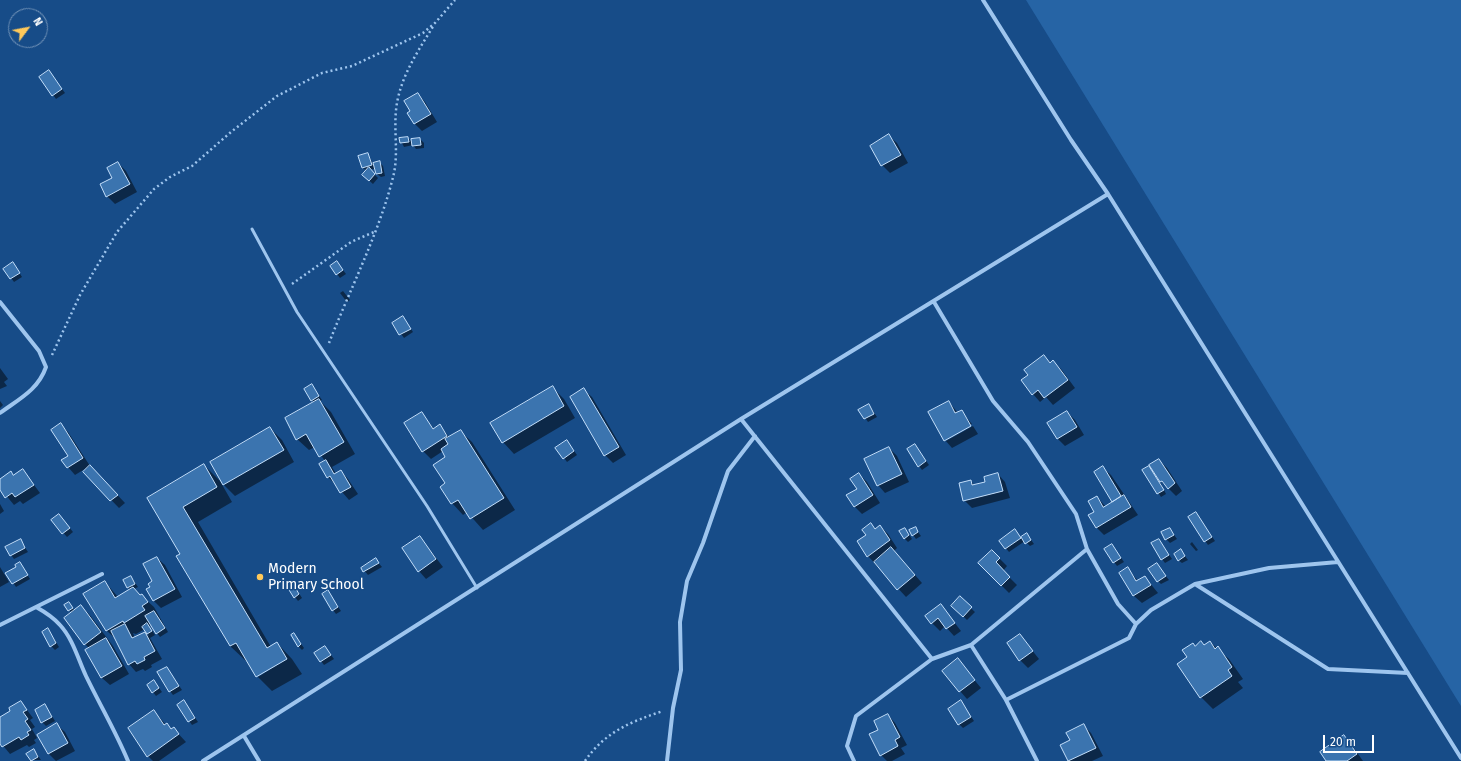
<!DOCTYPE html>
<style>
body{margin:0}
#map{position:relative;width:1461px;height:761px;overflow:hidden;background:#174c88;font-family:"Fira Sans",sans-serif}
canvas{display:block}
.north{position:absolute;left:8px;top:8px;width:40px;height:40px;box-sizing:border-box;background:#174c88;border:1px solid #7494b8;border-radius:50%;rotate:58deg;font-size:11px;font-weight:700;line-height:16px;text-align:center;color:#fff}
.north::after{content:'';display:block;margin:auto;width:14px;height:18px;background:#ffc95a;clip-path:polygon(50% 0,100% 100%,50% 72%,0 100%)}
.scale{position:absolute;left:1323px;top:735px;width:51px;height:18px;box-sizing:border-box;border:2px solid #fff;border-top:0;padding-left:5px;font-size:12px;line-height:14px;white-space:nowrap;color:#fff;-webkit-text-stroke:3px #174c88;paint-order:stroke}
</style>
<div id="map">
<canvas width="1461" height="761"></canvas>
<div class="north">N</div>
<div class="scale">20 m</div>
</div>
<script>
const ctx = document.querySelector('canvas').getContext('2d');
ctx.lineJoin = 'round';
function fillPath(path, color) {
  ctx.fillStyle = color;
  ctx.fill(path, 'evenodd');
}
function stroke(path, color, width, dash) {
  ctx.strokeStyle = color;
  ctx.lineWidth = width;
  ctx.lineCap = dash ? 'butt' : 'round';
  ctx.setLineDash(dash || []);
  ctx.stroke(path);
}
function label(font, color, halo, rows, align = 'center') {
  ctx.font = font + ' "Fira Sans",sans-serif';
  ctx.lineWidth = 3;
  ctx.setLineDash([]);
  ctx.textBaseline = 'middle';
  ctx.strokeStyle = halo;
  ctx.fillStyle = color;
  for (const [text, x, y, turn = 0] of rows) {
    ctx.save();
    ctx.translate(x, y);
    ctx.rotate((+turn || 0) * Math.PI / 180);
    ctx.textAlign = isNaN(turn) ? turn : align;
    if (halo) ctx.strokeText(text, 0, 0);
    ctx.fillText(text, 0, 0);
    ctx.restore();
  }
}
const green = new Path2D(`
 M1026 0H1461V706Z`);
const shadow = new Path2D(`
 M52 75 65 93 56 99 40 77Z
 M418 94 425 102 437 122 422 131 415 124 408 113 411 111Z
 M889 136 897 143 908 163 890 173 882 165Z
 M408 138 412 142 420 139 424 143V148L416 149 413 145 404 147 400 139Z
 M368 154 373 164 379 162 383 166 385 176 381 177 377 174 376 168 370 170 378 178 373 184 363 175 367 171 363 168Z
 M118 163 126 171 137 192 115 204 107 196Z
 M337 262 346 274 340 278 337 274Z
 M16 267 22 277 14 282 5 269Z
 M343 291 350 300 347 302 340 293Z
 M403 317 413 332 404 338 393 323Z
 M1044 356 1051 363 1053 362 1061 369 1075 388 1053 405 1046 397 1040 402 1033 394 1029 375Z
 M0 368 8 379 4 382 7 386 0 389Z
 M312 386 322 400 320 401 331 412 355 454 332 467 336 474 341 471 348 479 358 494 349 500 336 485 328 477 325 461 315 447 309 450 297 439 314 403 312 400Z
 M552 387 564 399 575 418 514 454 503 442Z
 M584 390 592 397 626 455 613 463 605 455Z
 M0 401 3 405 0 408Z
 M949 402 958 413 961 411 972 424 946 439V441L973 426 978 434 952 448 945 440Z
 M869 405 877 417 868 422 860 410Z
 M1067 412 1075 420 1084 435 1065 446 1058 439 1049 424Z
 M421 413 434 429 439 425 450 438 460 431 472 442 515 510 483 530 467 512 463 515 452 503 446 484 447 457 443 451 431 459 423 451Z
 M61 425 68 432 90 466 125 503 119 508 84 472 88 467 75 475 68 467 69 456Z
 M270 428 282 440 294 462 235 496 223 484Z
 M567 441 577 455 567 462 557 448Z
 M915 445 929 465 922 470 919 466Z
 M889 448 897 456 909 482 885 493 878 485Z
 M1159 460 1167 468 1182 491 1176 496 1158 478 1166 494 1161 497 1144 470 1149 467 1154 472Z
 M204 465 220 481 232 502 198 522 271 647 277 643 292 659 302 674 272 691 258 677 282 662 281 661H246L230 646 181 554 148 498Z
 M1103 468 1111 475 1138 515 1104 535 1096 527 1095 512 1097 497 1106 507 1113 503Z
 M23 470 40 493 23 504 20 501 14 505 0 488V480L11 473 14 476Z
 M859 474 867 482 880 503 862 514 854 506Z
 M998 474 1005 482 1010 498 972 508 964 500 971 481 975 486 987 483Z
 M0 504 4 511 0 514Z
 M1196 513 1215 541 1208 545 1189 517Z
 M59 515 73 532 67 537 52 520Z
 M871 525 876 529 880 526 888 534 897 548 894 551 922 583 906 597 868 556 867 535Z
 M915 528 921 536 916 539 913 535Z
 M905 529 912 539 908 542 904 538Z
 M1170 529 1177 539 1170 543 1166 539Z
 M1018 534 1021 538 1027 534 1034 544 1030 546 1025 541 1009 552 1000 541Z
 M420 537 443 567 426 579 419 571Z
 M20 540 28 552 14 559 11 555Z
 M1159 540 1172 559 1165 563 1162 559Z
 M1192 542 1198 550 1196 551 1190 544Z
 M1112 545 1124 562 1117 566 1105 549Z
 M992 551 1007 566 1003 571 1017 585 1009 593 979 563Z
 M1181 551 1188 560 1182 563 1178 560Z
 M157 558 165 565 182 597 161 608 154 601 151 587Z
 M376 560 382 567 368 575 362 568Z
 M20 563 30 579 16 587 7 573 17 567Z
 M1157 565 1169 580 1161 584 1158 581Z
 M0 567 9 582 0 587Z
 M1128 569 1138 581 1145 577 1158 593 1142 603 1134 596 1120 573Z
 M131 577 138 587 134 589 154 607 168 632 160 637 151 625 149 626 155 635 150 638 162 659 151 665 152 667 145 671 143 669 136 672 129 664 117 640 107 631 105 582 118 597 130 590 128 587ZM145 629 149 636 145 633 135 638 133 633 136 634Z
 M295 587 302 598 298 601 295 597Z
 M328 592 341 611 336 614 333 610Z
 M960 598 975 612 967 620 953 606Z
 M69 603 75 611 81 607 89 614 113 646 129 674 110 685 102 678 86 650 89 648 85 644 72 613 65 605Z
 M941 605 961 631 954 636 945 626 940 631 932 623Z
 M48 629 59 647 55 650 51 646Z
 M294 634 304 648 302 650 298 646Z
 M1020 635 1039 659 1028 668 1020 660Z
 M1210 642 1229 659 1243 679 1238 682 1243 688 1213 709 1201 697 1189 658Z
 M325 647 334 659 324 665 321 661Z
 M958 660 981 688 967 699 960 691Z
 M167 668 182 690 173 695 170 691Z
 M154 681 162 692 156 696 153 692Z
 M184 701 198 722 192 725 178 705Z
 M21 702 33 718 30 720 35 727 32 729 37 738 34 740 36 743 29 747 27 745 10 754 0 742V718L12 711Z
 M961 702 974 721 963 728 959 724Z
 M45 705 55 721 46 726 42 722Z
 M154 711 166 725 172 730 174 729 186 742 159 761H153L148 756Z
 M888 715 895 723 907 745 901 748 905 754 892 761H887L881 755 880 730Z
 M57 725 65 732 75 751 56 761 49 754 39 735Z
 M1083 725 1091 733 1103 756 1092 761H1069L1061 745 1071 740Z
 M1344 737 1351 744 1363 761H1327Z
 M33 750 37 754 41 760H32Z`);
const building = new Path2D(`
 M49 70 62 89 52 96 39 77Z
 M418 93 431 114 414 124 407 113 410 111 404 101Z
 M889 134 901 155 881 166 870 146Z
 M408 137 409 142 400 143 399 138Z
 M420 138 421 145 412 146 411 139Z
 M368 153 372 165 362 168 358 156Z
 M380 161 382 173 376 174 373 163Z
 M118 162 130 184 106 197 100 184 112 178 107 168Z
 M369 167 375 174 369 181 362 175Z
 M337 261 343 270 336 275 330 266Z
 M13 262 20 273 10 279 3 269Z
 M403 316 411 329 399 335 392 323Z
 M1044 355 1050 363 1053 360 1068 380 1044 398 1038 390 1032 395 1021 380 1028 375 1024 370Z
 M312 384 319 396 311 401 304 389Z
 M553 386 564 406 502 443 490 423Z
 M584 388 619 447 604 456 570 397Z
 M319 399 344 442 319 457 306 434 296 440 285 418Z
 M949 401 955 413 962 410 971 426 944 441 928 412Z
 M869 404 874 414 864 419 858 410Z
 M1067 411 1077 427 1057 439 1047 423Z
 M422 412 433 429 440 424 447 436 422 452 404 423Z
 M61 423 83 458 67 468 61 460 68 456 51 430Z
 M270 427 284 450 223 485 210 462Z
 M461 430 504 498 470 519 458 500 451 504 440 487 445 483 433 465 445 457 441 449 448 444 445 439Z
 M567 440 574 451 563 459 555 448Z
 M915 444 926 461 918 467 907 449Z
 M889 447 902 474 877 486 864 459Z
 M1159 459 1175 483 1168 489 1162 481 1160 482 1149 465Z
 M326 460 334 474 341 470 351 487 340 493 330 476 327 478 319 464Z
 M204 464 217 487 183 507 267 648 277 642 287 659 256 677 236 643 230 646 176 556 180 554 147 498Z
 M90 465 118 495 110 501 83 472Z
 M1103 466 1121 496 1112 502 1094 472Z
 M1149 466 1164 490 1157 494 1142 470Z
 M23 469 34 485 15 497 12 493 5 498 0 490V479L11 471 13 475Z
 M859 473 873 495 854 507 846 495 857 489 850 479Z
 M998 473 1003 491 963 501 959 483 971 480 972 485 985 482 984 477Z
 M1124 495 1131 507 1096 528 1088 515 1094 512 1088 501 1097 496 1103 507Z
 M1196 512 1212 537 1204 542 1188 517Z
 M59 514 70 528 62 534 51 520Z
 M871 523 875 529 880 525 890 540 867 557 857 541 866 535 862 530Z
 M916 527 918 532 912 536 909 530Z
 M905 528 909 535 904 539 899 531Z
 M1170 528 1174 535 1165 540 1161 532Z
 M1015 529 1021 538 1005 549 999 541Z
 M1027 533 1031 540 1025 544 1021 537Z
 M420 536 436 559 418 572 402 548Z
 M21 539 25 548 10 556 5 547Z
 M1159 539 1169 555 1161 560 1151 543Z
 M1112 544 1121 558 1113 563 1104 549Z
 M891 547 915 575 897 590 874 562Z
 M1181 549 1185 556 1178 561 1174 554Z
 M992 550 1000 558 996 562 1010 577 1001 586 978 563Z
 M157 557 175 589 153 601 146 589 150 587 148 584 152 581 143 564Z
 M376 558 379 563 363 572 361 568Z
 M20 562 28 575 12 584 5 573 16 567 15 565Z
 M1157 563 1166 576 1157 582 1148 569Z
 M1128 567 1136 581 1145 576 1151 585 1133 596 1119 573Z
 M131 576 135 584 127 588 123 580Z
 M105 581 115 598 133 587 140 595 142 594 148 602 142 606 145 610 124 623 123 621 106 631 83 594Z
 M292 582 299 594 294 598 286 585Z
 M328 590 338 607 332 611 322 594Z
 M960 596 972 607 963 617 951 606Z
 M69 602 73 608 68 611 64 605Z
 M941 604 955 623 946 629 938 618 931 624 925 616Z
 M81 605 101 632 84 645 64 618Z
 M154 611 165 628 156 634 145 616Z
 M147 623 152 631 147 634 142 627Z
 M125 624 132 638 145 632 155 651 144 657 145 660 137 664 135 661 128 665 111 631Z
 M48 628 56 643 50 647 42 632Z
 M294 633 301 644 298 647 291 635Z
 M1020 634 1033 651 1019 661 1007 643Z
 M106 638 122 666 101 678 85 650Z
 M1201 641 1204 645 1210 641 1215 649 1218 646 1232 667 1228 670 1232 676 1200 698 1177 664 1187 657 1182 650 1193 643 1195 646Z
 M325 646 331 655 320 662 314 653Z
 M958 658 975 680 959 692 942 671Z
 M167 667 179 686 169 692 157 672Z
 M154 680 159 688 152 693 147 685Z
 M184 700 195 718 188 722 177 705Z
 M961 700 971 717 958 725 948 709Z
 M21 701 27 710 23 712 28 719 25 721 31 730 27 732 29 735 21 740 19 737 2 747 0 744V717L10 711 9 708Z
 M45 704 52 717 41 723 35 710Z
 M154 710 164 725 167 723 171 729 174 727 179 734 147 757 128 728Z
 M888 714 900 737 895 740 898 746 880 756 869 734 878 730 874 721Z
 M57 723 68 743 48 754 37 735Z
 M1084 724 1096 748 1068 761 1060 745 1070 740 1066 733Z
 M1344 735 1357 754 1347 761H1326L1320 752Z
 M34 749 38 757 31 761 26 754Z`);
const path = new Path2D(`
 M292 284 351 242 374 232
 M329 343C350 289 381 229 394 173 399 149 392 123 398 98 404 71 420 48 434 25
 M52 355 80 295 117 232 154 189 170 177 192 166 231 132 277 96 322 73 352 66 423 33 435 23 455 0
 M585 761C605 732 630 722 663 711`);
const service = new Path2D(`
 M252 229 297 312 427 506 477 588`);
const minor = new Path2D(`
 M983 0 1071 140 1108 194 1461 758
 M0 302 39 351 46 367C38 390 19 399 0 413
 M934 302 993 401 1028 442 1076 514 1087 549 1118 604 1136 624
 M741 419 932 659 971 645 1087 549
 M1195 584 1328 669 1408 673
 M36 607C45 612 53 617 60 625 73 639 78 659 86 676 100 705 116 732 128 761
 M0 625 102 574
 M971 645 1006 700 1037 761
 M1006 700 1129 638 1136 624 1151 610 1195 584 1269 568 1338 562
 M244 736 259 761
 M203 761 741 419 1108 194
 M667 761 673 708 681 670 680 622 687 581 703 543 728 471 755 436
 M854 761 847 746 856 716 932 659`);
const markers = [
 [260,577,4,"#ffc95a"]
];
const poiNames = [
 ["Modern",268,569],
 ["Primary School",268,585]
];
fillPath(green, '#2664a5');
fillPath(shadow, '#0007');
fillPath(building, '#3b74af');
stroke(building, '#c3defa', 1);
stroke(path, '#9ec5ee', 2.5, [2, 3]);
stroke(service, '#9ec5ee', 3);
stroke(minor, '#9ec5ee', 4);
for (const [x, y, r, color] of markers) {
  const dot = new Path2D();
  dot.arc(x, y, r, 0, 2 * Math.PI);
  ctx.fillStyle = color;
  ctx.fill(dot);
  stroke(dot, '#174c88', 1.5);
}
label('14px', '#fff', '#174c88', poiNames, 'left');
</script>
